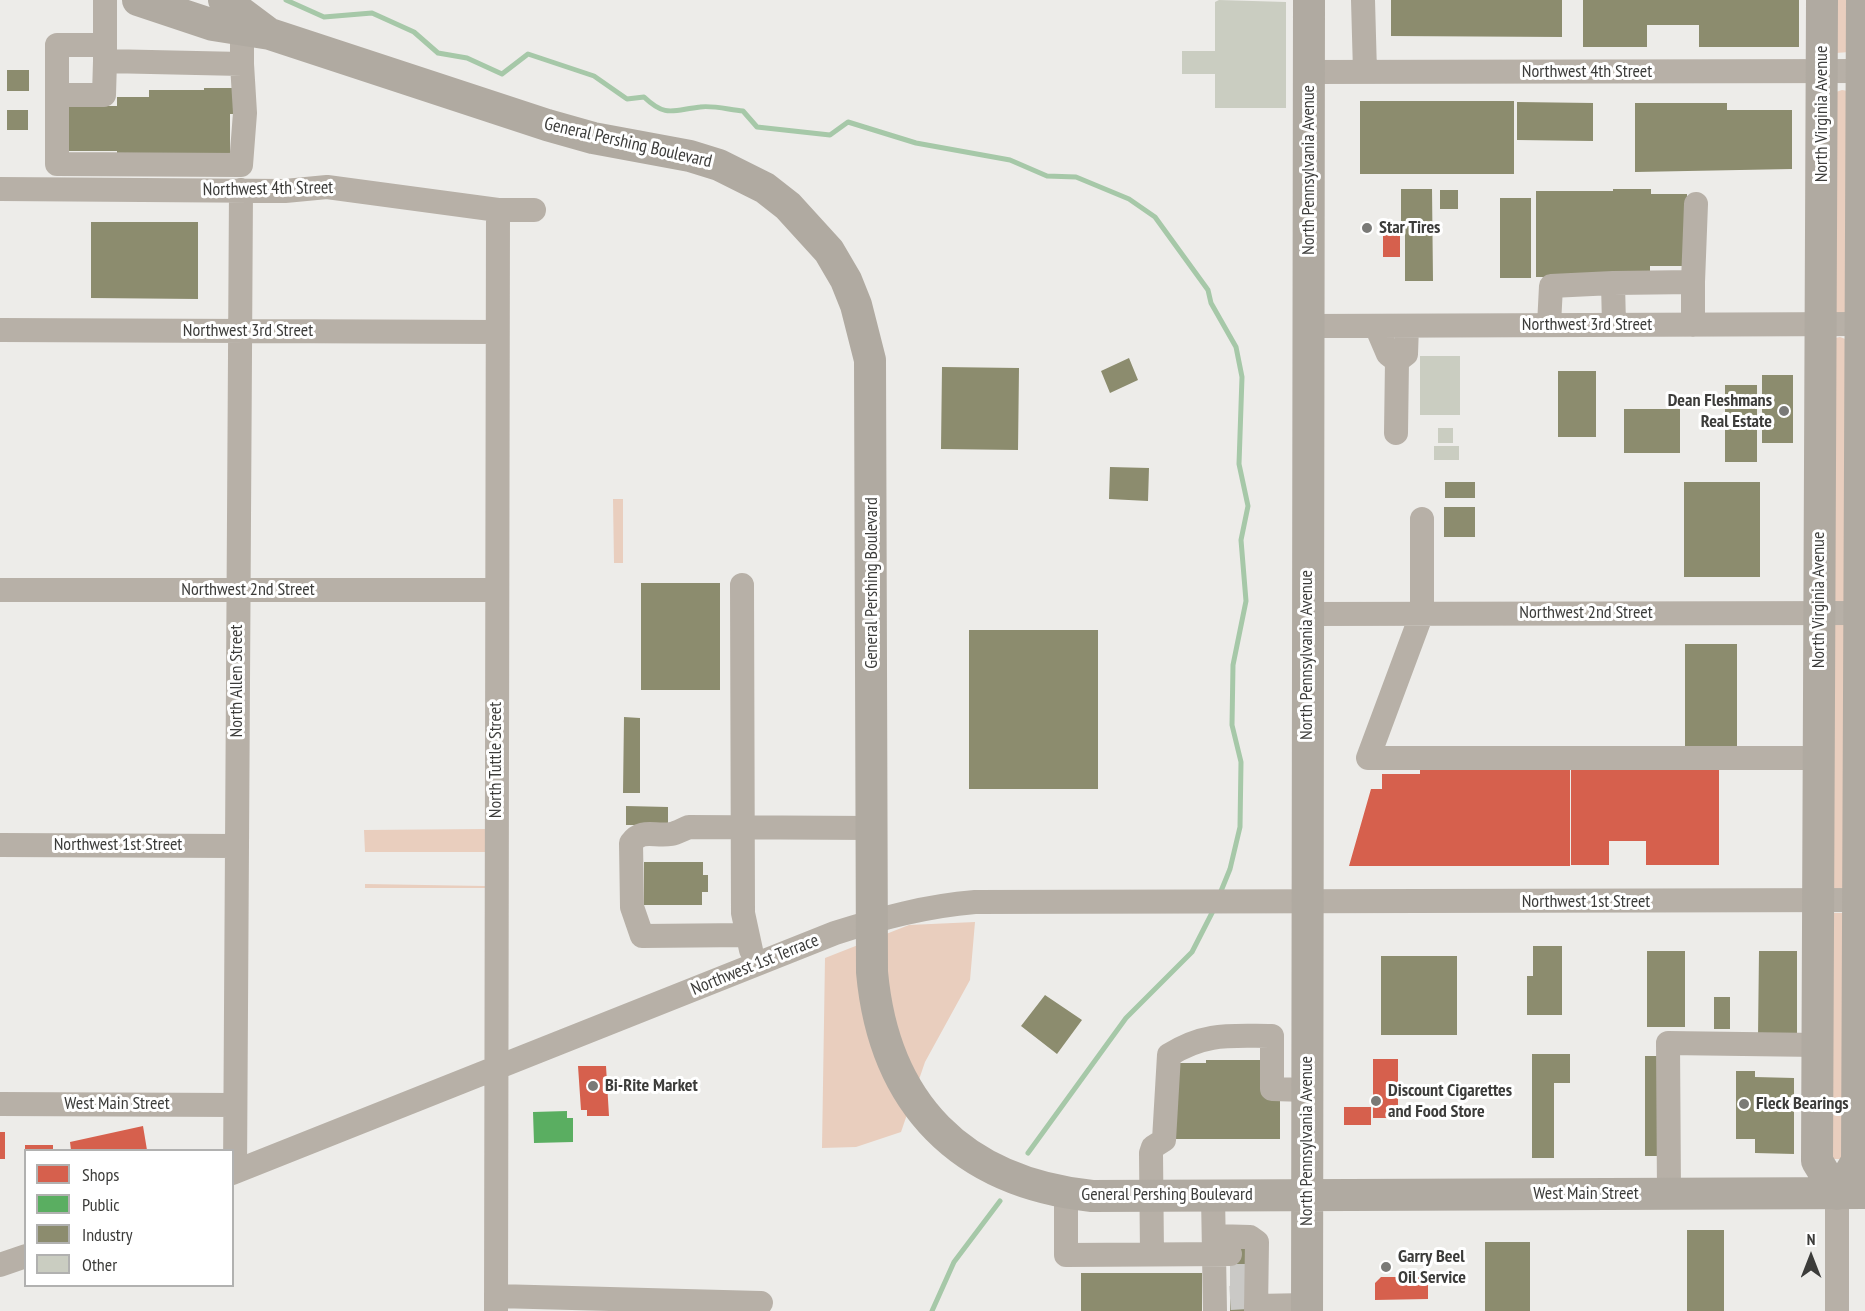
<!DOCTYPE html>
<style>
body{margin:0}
#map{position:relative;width:1865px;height:1311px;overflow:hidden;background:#edece9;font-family:"PT Sans Narrow",sans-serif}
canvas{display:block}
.legend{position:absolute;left:24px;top:1149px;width:210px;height:138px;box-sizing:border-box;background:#fff;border:2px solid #b1b1b0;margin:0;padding:8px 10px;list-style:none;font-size:18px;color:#3c3c3a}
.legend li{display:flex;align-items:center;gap:12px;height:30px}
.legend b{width:30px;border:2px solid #b1b1b0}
.north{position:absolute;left:1781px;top:1227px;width:60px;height:60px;-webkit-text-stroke:4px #fff;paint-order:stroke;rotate:0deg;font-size:16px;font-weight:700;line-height:24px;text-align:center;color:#3c3c3a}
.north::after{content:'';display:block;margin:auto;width:21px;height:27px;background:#3c3c3a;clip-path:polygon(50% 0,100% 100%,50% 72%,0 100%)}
</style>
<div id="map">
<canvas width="1865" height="1311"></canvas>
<ul class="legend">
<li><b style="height:16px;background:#d6604d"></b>Shops</li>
<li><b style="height:16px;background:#5aae61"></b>Public</li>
<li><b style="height:16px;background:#8c8c6e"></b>Industry</li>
<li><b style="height:16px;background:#cacdc1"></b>Other</li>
</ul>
<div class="north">N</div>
</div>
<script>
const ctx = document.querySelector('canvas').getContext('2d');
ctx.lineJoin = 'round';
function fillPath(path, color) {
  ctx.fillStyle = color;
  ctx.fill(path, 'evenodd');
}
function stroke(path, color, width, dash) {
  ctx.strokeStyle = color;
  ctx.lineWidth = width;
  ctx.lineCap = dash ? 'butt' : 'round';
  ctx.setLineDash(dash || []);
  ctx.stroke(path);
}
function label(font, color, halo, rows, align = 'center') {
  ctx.font = font + ' "PT Sans Narrow",sans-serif';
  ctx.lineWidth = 6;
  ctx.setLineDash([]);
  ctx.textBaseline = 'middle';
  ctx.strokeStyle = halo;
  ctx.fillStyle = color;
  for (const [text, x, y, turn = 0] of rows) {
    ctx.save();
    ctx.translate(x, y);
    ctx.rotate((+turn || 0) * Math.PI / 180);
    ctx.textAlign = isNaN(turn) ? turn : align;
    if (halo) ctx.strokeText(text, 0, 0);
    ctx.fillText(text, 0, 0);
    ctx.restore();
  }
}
const green = new Path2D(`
 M1831 0H1855L1849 52 1836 53Z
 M1842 90 1848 91V315L1831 314 1836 92Z
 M1840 337 1848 340 1847 602H1830L1835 338Z
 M613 499H623V563H614Z
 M1848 623 1851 887 1830 890V624Z
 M486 829 485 852H365L364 830Z
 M365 884 485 886V888H365Z
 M1829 913H1848L1846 1159H1827Z
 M975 922 970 980 925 1062 901 1132 856 1147 822 1148 825 958 909 925Z`);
const shops = new Path2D(`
 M1383 234H1400V257H1383Z
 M1420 768H1570V866H1349L1371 789H1382V774H1420Z
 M1571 769H1719V865H1646V841H1609V865H1571Z
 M1373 1059H1398V1118H1373Z
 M578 1066H606L609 1116H587V1110H581Z
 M1344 1107H1371V1125H1344Z
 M143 1126 147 1150H71L70 1142Z
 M0 1132H5V1159H0Z
 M25 1145H53V1150H25Z
 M1381 1277H1428V1299L1375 1300V1283Z`);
const public = new Path2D(`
 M567 1111V1118H573V1142L534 1143 533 1112Z`);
const industry = new Path2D(`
 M1391 0H1562V37L1391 36Z
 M1583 0H1799V47H1699V25H1647V47H1583Z
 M7 70H29V91H7Z
 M204 88H234V114H230V160H117V151H69V106H117V97H149V90H204Z
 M1360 101H1514V174H1360Z
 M1517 102 1593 103V141L1517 140Z
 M1635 103H1727V110H1792V169L1635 172Z
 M7 110H28V130H7Z
 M1401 189H1432L1433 281H1405V232H1401Z
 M1613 189H1651V194H1687V266H1650V274L1612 277H1536V191H1613Z
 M1440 190H1458V209H1440Z
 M1500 198H1531V278H1500Z
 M91 222H198V299L91 298Z
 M1129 358 1138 380 1110 393 1101 371Z
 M942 367 1019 368 1018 450 941 449Z
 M1558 371H1596V437H1558Z
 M1762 375H1793V443H1762Z
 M1725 385H1757V462H1725Z
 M1624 409H1680V453H1624Z
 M1110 467 1149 468 1148 501 1109 499Z
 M1445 482H1475V498H1445Z
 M1684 482H1760V577H1684Z
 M1444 507H1475V537H1444Z
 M641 583H720V690H641Z
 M969 630H1098V789H969Z
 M1685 644H1737V748H1685Z
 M624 717 640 718V793H623Z
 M626 806 668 807V825H626Z
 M644 862H703V875H708V892H702V905H644Z
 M1533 946H1562V1015H1527V976H1533Z
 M1647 951H1685V1027H1647Z
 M1759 951H1797V1037H1758Z
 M1381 956H1457V1035H1381Z
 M1045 995 1082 1020 1057 1054 1021 1026Z
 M1714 997H1730V1029H1714Z
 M1532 1054H1570V1083H1554V1158H1532Z
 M1645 1056H1664L1663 1156H1645Z
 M1206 1060H1262V1095H1280V1139H1174V1063H1206Z
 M1736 1071H1755V1077L1794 1078V1154L1755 1153V1139H1736Z
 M1687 1230H1724V1311H1687Z
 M1230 1239H1248V1311H1230Z
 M1485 1242H1530V1311H1485Z
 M1081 1273H1202V1311H1081Z`);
const stream = new Path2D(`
 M286 0 324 17 372 13 414 32 438 53 467 58 502 74 528 54 594 76 627 99 644 97C666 118 673 110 700 107 713 105 730 110 743 111L757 127 830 135 848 122 916 143 1010 160 1047 176 1076 177 1129 199 1155 217 1208 290 1211 303 1236 347 1242 377 1239 464 1248 506 1241 540 1246 601 1233 665 1232 725 1241 762 1240 827 1230 869 1219 896
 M1028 1153 1126 1018 1192 952 1215 907
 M932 1311 954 1262 1000 1201`);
const building = new Path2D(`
 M1219 0 1286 2V108H1215V74H1182V51H1215V2Z
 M1420 356H1460V415H1420Z
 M1438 428H1453V443H1438Z
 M1434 446H1459V460H1434Z`);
const minorTunnel = new Path2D(`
 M1230 1276H1248
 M1230 1298 1248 1297`);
const minor = new Path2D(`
 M105 0V61L242 64V30
 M1363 0 1365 72
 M105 45H57V164L241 165 245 113 242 64
 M1309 72 1865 71
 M57 95H104L105 61
 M0 189 285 191 327 187 498 210H534
 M1693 282 1696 204
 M1613 283 1693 282V325
 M1549 325 1551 286 1613 283 1614 325
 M1308 326 1865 324
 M1376 326 1388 354 1397 361 1406 354 1407 326
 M0 330 497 332
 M1396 433 1397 361
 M1422 519V613L1368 758H1819
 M742 585 743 913 751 950
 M0 590H496
 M1307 614 1865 613
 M0 845 235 846
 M747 935 642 936 632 907 631 843C642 828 655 837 671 834 677 833 683 829 689 827L872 828
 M0 1104 234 1105
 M235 1172 241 190
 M232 1173 835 933C882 918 926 906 975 902L1865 900
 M1066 1193V1255L1230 1254
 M1669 1194 1668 1043 1818 1045
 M1213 1196 1215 1311
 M1214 1236 1250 1237 1257 1242 1256 1311
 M1152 1254 1151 1153 1153 1147 1164 1140 1169 1055C1206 1032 1230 1036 1272 1036V1089L1307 1090
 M0 1265 26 1256
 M496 1296 761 1303
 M1256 1306 1307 1305
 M496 1311 498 210
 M1837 1311V1194`);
const major = new Path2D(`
 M138 0 213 25 270 34 547 125 593 138 690 156 719 165 765 188 788 206 829 251 846 280 856 305 870 360 872 972C884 1104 961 1182 1092 1196L1865 1193
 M224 0 267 32
 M1822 0 1817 1161 1837 1194
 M1837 1194 1857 1161 1862 0
 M1307 1311 1309 0`);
const markers = [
 [1367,228,6,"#7a7a77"],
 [1784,411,6,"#7a7a77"],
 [593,1086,6,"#7a7a77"],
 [1376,1101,6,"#7a7a77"],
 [1744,1104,6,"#7a7a77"],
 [1386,1267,6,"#7a7a77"]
];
const streetNames = [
 ["Northwest 4th Street",1587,72],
 ["North Virginia Avenue",1822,114,-90],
 ["General Pershing Boulevard",628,143,13],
 ["North Pennsylvania Avenue",1309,170,-90],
 ["Northwest 4th Street",268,189,-1],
 ["Northwest 3rd Street",1587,325],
 ["Northwest 3rd Street",248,331],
 ["General Pershing Boulevard",872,583,-90],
 ["Northwest 2nd Street",248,590],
 ["North Virginia Avenue",1819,600,-90],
 ["Northwest 2nd Street",1586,613],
 ["North Pennsylvania Avenue",1307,655,-90],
 ["North Allen Street",237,681,-90],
 ["North Tuttle Street",496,760,-90],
 ["Northwest 1st Street",118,845],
 ["Northwest 1st Street",1586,902],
 ["Northwest 1st Terrace",755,965,-22],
 ["West Main Street",117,1104],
 ["North Pennsylvania Avenue",1307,1141,-90],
 ["West Main Street",1586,1194],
 ["General Pershing Boulevard",1167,1195]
];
const poiNames = [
 ["Star Tires",1379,228],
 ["Dean Fleshmans",1772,401,"right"],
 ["Real Estate",1772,422,"right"],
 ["Bi-Rite Market",605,1086],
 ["Discount Cigarettes",1388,1091],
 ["and Food Store",1388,1112],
 ["Fleck Bearings",1756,1104],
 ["Garry Beel",1398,1257],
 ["Oil Service",1398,1278]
];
fillPath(green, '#e9cebe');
fillPath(shops, '#d6604d');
fillPath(public, '#5aae61');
fillPath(industry, '#8c8c6e');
stroke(stream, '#a6c8a8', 5);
fillPath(building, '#cacdc1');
stroke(minorTunnel, '#cac9c6', 24, [24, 12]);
stroke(minor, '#b7b0a7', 24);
stroke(major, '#b0aaa1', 32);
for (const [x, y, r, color] of markers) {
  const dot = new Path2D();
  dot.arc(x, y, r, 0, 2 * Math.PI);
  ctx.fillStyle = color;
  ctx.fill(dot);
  stroke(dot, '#fff', 2);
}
label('18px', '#3c3c3a', '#fff', streetNames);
label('bold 18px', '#3c3c3a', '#fff', poiNames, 'left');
</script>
